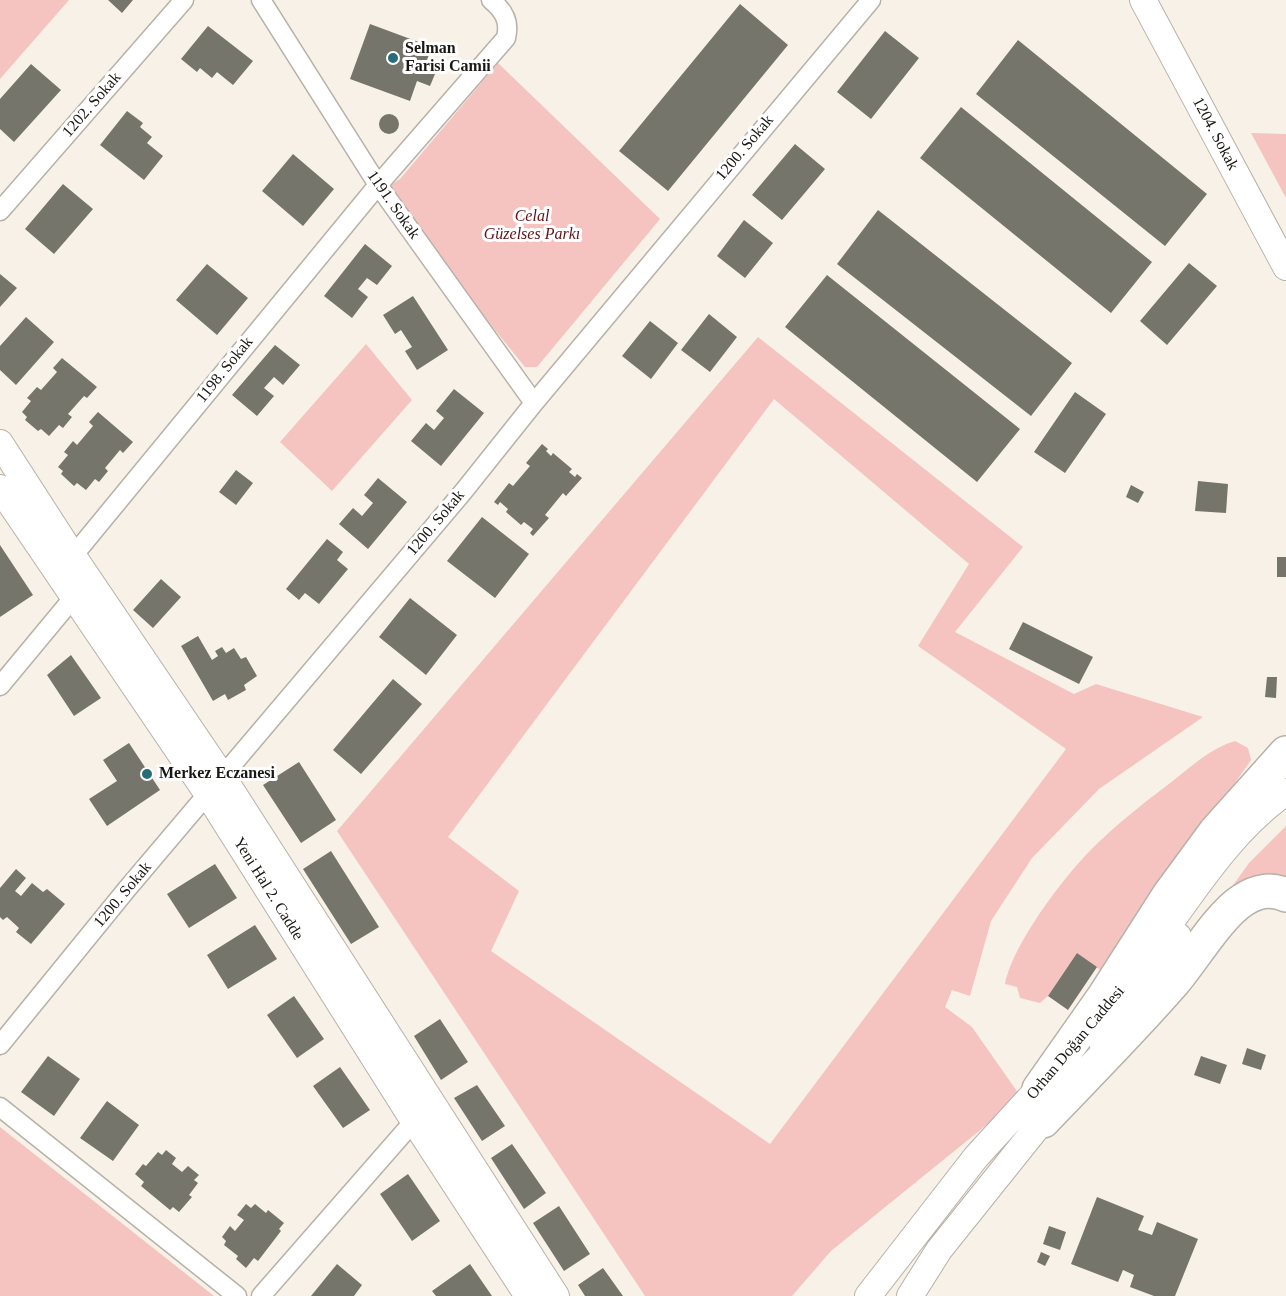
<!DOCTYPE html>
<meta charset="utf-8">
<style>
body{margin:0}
canvas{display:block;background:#f8f1e7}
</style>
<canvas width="1286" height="1296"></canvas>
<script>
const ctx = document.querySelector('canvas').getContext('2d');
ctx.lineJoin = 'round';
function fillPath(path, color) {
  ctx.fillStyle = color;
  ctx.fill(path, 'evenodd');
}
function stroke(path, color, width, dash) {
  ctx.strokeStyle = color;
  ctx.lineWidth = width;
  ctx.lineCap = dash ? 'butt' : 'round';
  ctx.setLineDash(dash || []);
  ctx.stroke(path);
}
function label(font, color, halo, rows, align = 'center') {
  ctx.font = font + ' "Times New Roman",serif';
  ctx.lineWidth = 6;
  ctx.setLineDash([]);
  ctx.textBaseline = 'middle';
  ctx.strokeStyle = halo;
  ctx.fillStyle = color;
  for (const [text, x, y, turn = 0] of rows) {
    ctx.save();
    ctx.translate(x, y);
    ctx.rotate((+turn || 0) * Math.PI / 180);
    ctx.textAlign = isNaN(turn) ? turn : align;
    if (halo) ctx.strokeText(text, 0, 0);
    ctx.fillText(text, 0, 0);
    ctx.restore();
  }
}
const green = new Path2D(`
 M0 0H69L0 79Z
 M498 63 660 219 537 367H525L382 191 400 179Z
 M1251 133 1286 134V198Z
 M758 337 1023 547 955 632 1074 694 1096 684 1203 717 1099 789 1032 858 991 921 970 996 952 990 945 1007 972 1027 1021 1097 831 1251 792 1296H645L337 831ZM774 399 969 564 918 646 1066 749 770 1144 491 951 519 891 448 837Z
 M366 344 412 400 332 491 280 442Z
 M1235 741 1248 748 1251 760 1103 972 1077 953 1048 996 1040 1003 1020 998 1017 987 1005 984C1013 943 1068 870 1100 841 1123 819 1149 799 1174 780 1193 765 1211 748 1235 741Z
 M1286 826V881L1229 891 1249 863Z
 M0 1127 214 1296H0Z`);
const building = new Path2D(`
 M108 0H133L122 13Z
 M740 4 788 45 668 191 619 151Z
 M370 24 432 47 423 70 435 74 430 86 417 81 410 101 350 79Z
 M208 26 253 61 233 85 217 72 212 78 200 68 197 72 181 59Z
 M885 31 919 58 871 119 837 92Z
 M1018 40 1207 194 1165 246 976 94Z
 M31 64 61 90 14 142 0 129V99Z
 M961 107 1152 262 1111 313 920 158Z
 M127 111 143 123 140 127 152 137 147 143 163 156 144 180 100 145Z
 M379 124a10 10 0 1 1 20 0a10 10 0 1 1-20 0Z
 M795 144 825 169 782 220 752 195Z
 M293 154 334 189 303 226 262 191Z
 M63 184 93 209 54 254 25 229Z
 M878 210 1072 363 1031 416 837 264Z
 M744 220 773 243 745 278 717 256Z
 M365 244 392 266 377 285 367 278 358 289 368 297 352 318 324 296Z
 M1189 263 1217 286 1167 345 1140 321Z
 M207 264 248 298 217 335 176 300Z
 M0 274 17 288 0 307Z
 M827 275 1020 429 977 482 785 327Z
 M413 296 448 350 417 370 405 351 412 347 401 330 395 334 383 315Z
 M709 314 737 337 710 372 681 350Z
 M26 317 54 342 16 385 0 370V346Z
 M650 321 678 343 651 379 622 356Z
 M275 345 300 365 283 385 274 377 264 388 274 396 257 416 232 395Z
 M62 358 97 387 87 398 84 396 68 414 72 417 63 428 59 425 49 436 41 429 38 431 25 420 27 417 22 412 31 401 27 398 37 387 41 390 57 372 53 368Z
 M454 389 484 413 441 466 411 441 426 423 434 430 444 418 436 411Z
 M1075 392 1106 414 1065 473 1034 452Z
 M98 412 133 442 123 453 120 450 105 468 108 471 99 482 95 479 86 490 77 483 74 486 61 474 63 471 58 467 68 455 64 452 73 441 77 445 93 426 89 422Z
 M542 444 548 449 546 451 551 456 553 453 572 469 569 472 575 477 577 474 582 478 566 496 563 493 545 515 549 518 533 536 530 533 533 529 524 522 521 525 506 512 508 509 500 502 498 505 494 502 509 483 513 486 530 466 526 463Z
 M236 470 253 483 236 505 219 492Z
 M378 478 407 502 368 549 339 524 353 508 362 516 373 503 364 495Z
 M1198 481 1228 484 1226 513 1195 511Z
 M1131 485 1144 492 1138 503 1126 497Z
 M482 517 529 554 495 598 447 561Z
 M327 539 343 552 337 560 348 569 319 604 305 593 299 600 286 589Z
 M0 545 33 595 0 617Z
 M1277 557H1286V577H1277Z
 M161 579 181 597 153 628 133 610Z
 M410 598 457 635 426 675 379 637Z
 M1023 622 1093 657 1079 684 1009 649Z
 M198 636 212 660 218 656 215 651 222 647 226 653 234 648 241 659 246 657 257 676 244 685 246 690 228 700 225 694 213 701 181 646Z
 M71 655 101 698 74 716 47 675Z
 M1267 677H1277L1276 698 1265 697Z
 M393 679 422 704 361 774 333 750Z
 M129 743 160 790 107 826 89 799 117 781 103 760Z
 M299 762 336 820 301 843 263 785Z
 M331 851 379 927 351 944 303 869Z
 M215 864 237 898 189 928 167 894Z
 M16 869 26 878 15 891 21 896 32 883 43 892 47 889 65 904 31 944 16 932 19 928 7 917 3 920 0 917V888Z
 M255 925 277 959 228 989 207 955Z
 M1077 953 1097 967 1068 1010 1048 996Z
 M294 996 324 1039 297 1058 267 1015Z
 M440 1019 468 1062 441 1080 414 1036Z
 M1247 1048 1266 1055 1261 1070 1242 1064Z
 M48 1056 80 1079 54 1116 21 1092Z
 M1201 1056 1227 1065 1220 1084 1194 1075Z
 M340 1067 370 1110 343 1128 313 1086Z
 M477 1085 505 1126 482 1141 454 1098Z
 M107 1101 139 1125 113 1161 80 1138Z
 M512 1144 546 1193 524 1209 491 1158Z
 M166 1150 176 1158 172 1164 182 1172 188 1166 199 1175 194 1180 198 1183 189 1195 192 1197 179 1212 173 1207 170 1210 141 1186 144 1182 135 1174 143 1164 146 1166 158 1152 162 1155Z
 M408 1174 440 1221 412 1241 380 1194Z
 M1097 1197 1144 1216 1138 1230 1152 1235 1157 1222 1198 1239 1175 1296H1154L1130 1287 1134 1275 1123 1270 1118 1282 1071 1264Z
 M246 1204 251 1208 255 1204 266 1213 268 1210 284 1223 279 1229 281 1231 258 1261 254 1258 246 1268 236 1259 238 1256 224 1245 226 1241 222 1237 230 1226 235 1231 244 1220 237 1215Z
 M559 1206 590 1254 564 1271 533 1223Z
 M1049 1226 1066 1232 1060 1250 1043 1244Z
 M1041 1252 1050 1256 1045 1266 1037 1262Z
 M337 1264 362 1285 354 1296H311Z
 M470 1264 492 1296H436L432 1291Z
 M603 1268 623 1296H585L578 1285Z`);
const street = new Path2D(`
 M261 0 378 185 534 403
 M0 211 184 0
 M73 556 378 185 506 38C510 21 504 11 491 0
 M0 686 73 598
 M0 1045 127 889 463 492 534 403 871 0
 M0 1107 237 1296
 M261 1296 414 1121`);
const secondary = new Path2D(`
 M1143 0 1286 267
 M0 443 73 556 222 776 556 1296
 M0 488 207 793 414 1121 528 1296
 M1152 948C1192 894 1230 831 1286 792
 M1102 1042 1178 936
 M868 1296 976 1157 1051 1075
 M910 1296 939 1250 1055 1105`);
const highway = new Path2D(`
 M1039 1089 1105 995 1169 895 1216 831 1286 753
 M1043 1121C1086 1076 1131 1031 1172 984 1192 961 1219 915 1243 900 1256 891 1271 888 1286 895`);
const markers = [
 [393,58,6,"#256e78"],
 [147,774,6,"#256e78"]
];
const poiNames = [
 ["Selman",405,49],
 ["Farisi Camii",405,67],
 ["Merkez Eczanesi",159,774]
];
const streetNames = [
 ["1202. Sokak",92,105,-49],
 ["1204. Sokak",1215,134,62],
 ["1200. Sokak",745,148,-50],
 ["1191. Sokak",393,205,55],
 ["1198. Sokak",225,370,-51],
 ["1200. Sokak",436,523,-50],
 ["Yeni Hal 2. Cadde",268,889,58],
 ["1200. Sokak",123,895,-50],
 ["Orhan Doğan Caddesi",1076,1043,-50]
];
const parkNames = [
 ["Celal",532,217],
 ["Güzelses Parkı",532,235]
];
fillPath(green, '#f5c4c0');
fillPath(building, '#76756b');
stroke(street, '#b7b1a8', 21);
stroke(secondary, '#b7b1a8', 28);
stroke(highway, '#b7b1a8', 36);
stroke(street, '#fff', 18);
stroke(secondary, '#fff', 26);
stroke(highway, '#fff', 33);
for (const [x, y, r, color] of markers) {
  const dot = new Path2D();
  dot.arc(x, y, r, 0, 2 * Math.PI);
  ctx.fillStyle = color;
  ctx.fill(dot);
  stroke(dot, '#fff', 2);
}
label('bold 16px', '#191713', '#fff', poiNames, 'left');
label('16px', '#191713', '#fff', streetNames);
label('italic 16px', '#631216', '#fff', parkNames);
</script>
